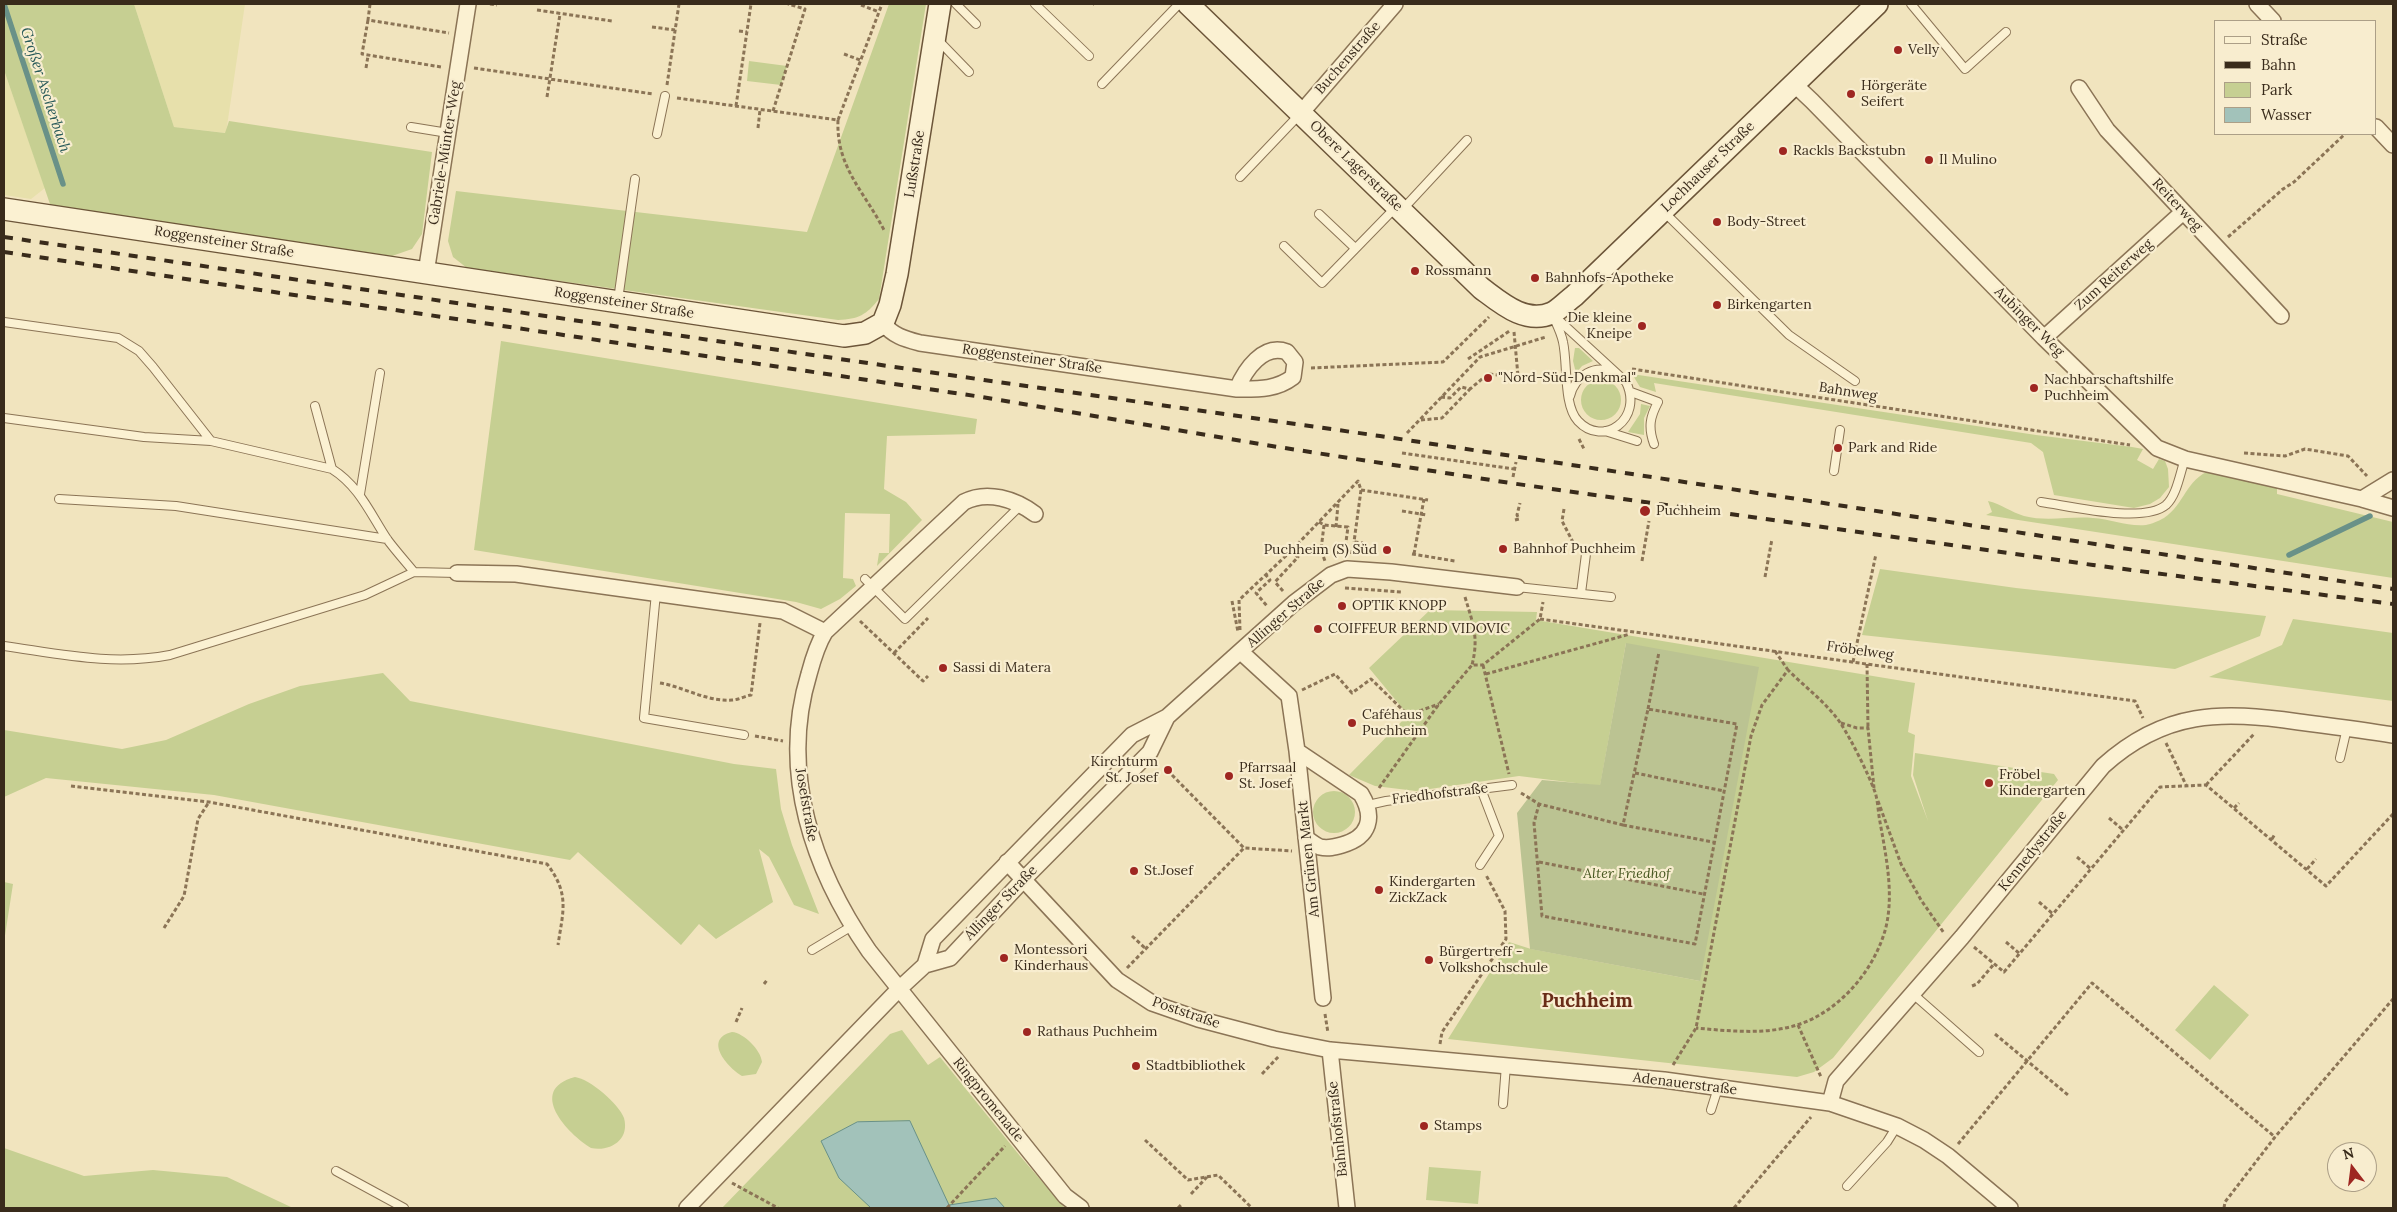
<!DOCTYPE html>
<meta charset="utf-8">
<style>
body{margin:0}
#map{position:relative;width:2397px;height:1212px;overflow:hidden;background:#f1e4be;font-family:Lora,serif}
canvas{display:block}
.frame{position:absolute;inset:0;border:5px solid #392b1b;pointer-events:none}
.legend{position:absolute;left:2214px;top:20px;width:162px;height:115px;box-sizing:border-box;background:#f8edcf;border:1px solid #ac9f87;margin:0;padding:6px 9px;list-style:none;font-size:15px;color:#392b1b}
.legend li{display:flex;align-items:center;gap:10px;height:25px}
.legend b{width:25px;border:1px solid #ac9f87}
.north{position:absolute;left:2327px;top:1142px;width:50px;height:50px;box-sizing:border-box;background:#f8edcf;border:1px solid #ac9f87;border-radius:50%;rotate:345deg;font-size:14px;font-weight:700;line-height:20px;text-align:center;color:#392b1b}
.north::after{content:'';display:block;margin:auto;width:18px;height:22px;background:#9e2621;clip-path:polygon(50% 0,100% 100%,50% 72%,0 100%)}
</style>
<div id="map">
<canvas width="2397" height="1212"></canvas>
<div class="frame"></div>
<ul class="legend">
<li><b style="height:6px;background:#fbf1d2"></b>Straße</li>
<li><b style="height:6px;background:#392b1b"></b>Bahn</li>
<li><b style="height:14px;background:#c6cf92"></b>Park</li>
<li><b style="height:14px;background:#a2c2ba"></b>Wasser</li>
</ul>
<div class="north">N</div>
</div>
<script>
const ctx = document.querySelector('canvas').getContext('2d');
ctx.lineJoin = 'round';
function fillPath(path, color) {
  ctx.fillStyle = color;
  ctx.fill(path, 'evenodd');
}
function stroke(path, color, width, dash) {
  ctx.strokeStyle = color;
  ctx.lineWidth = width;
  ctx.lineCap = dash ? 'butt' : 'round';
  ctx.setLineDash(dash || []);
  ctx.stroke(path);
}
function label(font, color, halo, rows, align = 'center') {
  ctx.font = font + ' Lora,serif';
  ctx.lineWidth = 4.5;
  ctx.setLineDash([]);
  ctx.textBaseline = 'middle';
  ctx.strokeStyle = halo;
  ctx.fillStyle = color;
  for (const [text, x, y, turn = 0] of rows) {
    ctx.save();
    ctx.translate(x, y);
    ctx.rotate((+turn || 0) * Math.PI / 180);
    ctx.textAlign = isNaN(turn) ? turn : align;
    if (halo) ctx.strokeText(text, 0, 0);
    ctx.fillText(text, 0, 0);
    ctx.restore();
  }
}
const farmland = new Path2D(`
 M134 4H245L226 133 174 127Z
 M4 70 45 188 31 199 4 195Z`);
const green = new Path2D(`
 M4 4H134L174 127 225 133 229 121 432 152 422 234 412 249 392 256 51 207 4 70Z
 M889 4H926L879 299C866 315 859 319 838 320L467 268 453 257 448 241 456 191 807 232Z
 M749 61 787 66 781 85 747 81Z
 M501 341 977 419 975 434 887 436 884 489 906 502 922 520 877 566 879 553H889L890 514 845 513 843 578 853 579 856 586 840 599 821 609 796 602 474 550Z
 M1575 348H1579L1593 361 1582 366 1576 373 1573 361Z
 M1632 374 2036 435 2132 447 2143 449 2137 460 2153 469 2159 459 2165 461 2168 469 2169 487 2160 498 2150 504 2134 508 2054 495 2043 452 2031 443 1654 383 1656 392 1640 387Z
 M1581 400a20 20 0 1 1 40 0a20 20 0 1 1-40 0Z
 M1641 404 1650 406 1644 418V435L1628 432 1640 414Z
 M2211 470 2277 488V494L2393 522V578L1986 515 1992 512 1988 501C2001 504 2011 512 2024 516 2047 522 2070 516 2093 518 2111 519 2128 527 2146 525 2151 524 2159 521 2164 518 2185 504 2185 480 2211 470Z
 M1880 569 2016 588 2266 616 2260 636 2175 669 1862 635Z
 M1430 610 1537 612 1536 620 1915 683 1908 732 1915 735 1911 776 1928 821 1913 775 1915 753 2054 774 2058 780 1833 1058 1814 1072 1797 1077 1448 1039 1509 942 1531 949 1700 981 1626 643 1600 786 1519 776 1416 791 1375 786 1349 775 1408 715 1369 668Z
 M2293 619 2393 633V701L2209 677 2282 645Z
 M383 673 410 701 734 764 776 769 781 809 792 845 819 914 794 905 769 857 759 849 773 902 716 939 699 924 681 945 578 852 570 860 214 795 46 778 4 797V730L122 749 166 740 249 704 300 686Z
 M1313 812a21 21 0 1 1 42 0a21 21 0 1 1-42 0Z
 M4 882 13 884 4 942Z
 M2214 985 2249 1015 2210 1060 2175 1030Z
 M902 1030 928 1065 940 1057 1020 1156 1065 1208H722L890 1034Z
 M732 1032C744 1033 761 1050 762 1062L756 1074 742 1076C727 1067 703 1039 732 1032Z
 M575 1077C590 1079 619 1104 624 1118 630 1140 610 1152 591 1148 568 1134 526 1090 575 1077Z
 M4 1148 84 1176 153 1170 227 1177 293 1208H4Z
 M1429 1167 1481 1171 1478 1204 1426 1200Z`);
const cemetery = new Path2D(`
 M1626 643 1759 667 1700 981 1530 949 1517 813 1542 780 1600 785Z`);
const water = new Path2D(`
 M910 1121 949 1205 996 1198 1005 1208H871L839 1178 821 1141 857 1122Z`);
const stream = new Path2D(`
 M4 4 63 184
 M2289 555 2370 516`);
const path = new Path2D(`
 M370 4 368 20 449 33
 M490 4 497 5
 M1093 4H1094
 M861 5 879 12
 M537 10 612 21
 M368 20 362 54 441 67
 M652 27 675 30
 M739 31 747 32
 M844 54 860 60
 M366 68 368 56
 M474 68 653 94
 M667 85 679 4
 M547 97 560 14
 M677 98 838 120 882 4
 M736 106 751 4
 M773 111 805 9 788 4
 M838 120C836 167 864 191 884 230
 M758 128 760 110
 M2228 237 2283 189 2294 182 2345 134
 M1514 332 1518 376
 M1468 359 1511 330
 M1311 368 1443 362 1489 317
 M1632 369 2130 445
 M1441 397 1450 398 1461 387 1470 389 1488 374 1554 380
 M1421 420 1442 418 1470 389
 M1407 433 1480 357 1546 337
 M1579 439 1584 449
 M1402 453 1514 469
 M2244 453 2285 456 2305 449 2348 456 2367 476
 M1513 477 1516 462
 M1361 490 1428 500
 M1564 509 1562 521 1576 548
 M1402 511 1427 515
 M1515 520 1519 519 1517 515 1520 503
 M1319 522 1324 525 1348 527 1345 549 1348 554
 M1324 525 1321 550 1325 561
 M1336 527 1338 504
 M1351 554 1354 542 1363 543
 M1412 554 1455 561
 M1414 554 1424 499
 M1642 561 1649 521
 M1265 574 1270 580 1256 593 1267 606
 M1765 577 1772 539
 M1345 588 1402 592
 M1283 591 1275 582 1298 557 1291 551
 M1465 597C1473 624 1479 637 1472 665
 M1232 601 1238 632
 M1540 619 2135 701 2143 718
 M860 621 923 681 928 676
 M1240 630 1239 600 1291 551 1358 481 1361 490 1354 542
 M1775 651 1788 670
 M894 653 928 618
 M1853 662 1876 554
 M1867 664 1868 728
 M1483 665 1509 774
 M1486 674 1630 634
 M660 683C684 687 707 702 732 700 738 700 745 696 751 695L760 623
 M1302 690 1335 674 1352 693 1371 679 1408 715 1439 704
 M1648 709 1659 652
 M1841 723 1857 728H1868L1874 788
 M755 736 783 741
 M2166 743 2186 785
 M1635 773 1724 791
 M1172 775 1244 848 1292 851
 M2206 785 2254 734
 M71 786 209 802 547 864C570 894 563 911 558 945
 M1379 788 1439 704 1472 665H1483L1540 619 1543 602
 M1521 793 1539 804 1623 825 1648 709 1737 724 1695 944 1542 916 1534 823 1539 804
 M1878 801 1901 864 1921 900 1944 933
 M2234 808 2239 803
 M2109 818 2123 830
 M1623 825 1713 842
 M2272 839 2275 834
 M2077 857 2091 869
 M1539 862 1703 894
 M2307 869 2316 859
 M2039 902 2053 914
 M164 928 184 896 198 819 209 802
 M1132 936 1145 948
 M2006 942 2020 954
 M1974 947 2004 972 2160 787 2206 785 2326 886 2393 814
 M1127 968 1244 848
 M764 984 767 980
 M1972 986 1977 984 1994 964
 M1325 1014 1328 1033
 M736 1022 742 1008
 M1798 1025 1821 1077
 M1995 1034 2068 1095
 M1440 1044 1442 1032 1506 939 1505 911 1486 875
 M1673 1065 1696 1028 1751 736 1762 705 1788 670C1805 687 1828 704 1841 724 1852 741 1868 773 1875 792 1878 801 1878 812 1880 822 1886 856 1894 893 1886 927 1875 970 1839 1012 1797 1025 1765 1035 1729 1031 1696 1028
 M1262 1074 1279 1056
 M1145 1140 1188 1180 1218 1175 1252 1208
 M1958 1144 2092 983 2275 1137
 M732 1183 778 1208
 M1191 1194 1207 1177
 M947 1208 1005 1146
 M1178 1208 1182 1204
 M1734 1208 1811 1117
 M2224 1208 2225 1202 2275 1137 2393 999`);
const lane = new Path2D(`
 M956 4 976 24
 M1035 4 1089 56
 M1911 4 1965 69 2006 32
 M937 39 969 72
 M1102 84 1179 4
 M411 127 448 133
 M657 134 665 96
 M1240 177 1300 114
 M1402 210 1467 140
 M1664 212 1789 335 1855 381
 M1319 214 1355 248
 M1284 246 1322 283 1396 207
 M618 300 635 179
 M1552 314 1626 382C1644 419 1603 448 1578 421 1563 405 1568 364 1563 342 1561 332 1556 323 1552 314Z
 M4 322 118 338 139 351 153 367 211 441
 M1631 392 1658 402C1650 417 1648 427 1654 444
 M1570 396C1575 376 1595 363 1614 373
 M315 406 332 469
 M4 418 144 437 211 441 332 469C359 486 370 513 387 539 395 550 405 561 414 572
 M1605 431 1637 441
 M1834 471 1840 430
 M360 494 380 373
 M59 499 176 506 387 539
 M2041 502C2070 506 2143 524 2166 505 2177 495 2180 473 2185 459
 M865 579 905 619 1022 504
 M1517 587 1611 597
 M656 593 644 718 744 735
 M1581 593 1586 554
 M4 646C61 654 112 666 170 655L365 595 414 572 457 573
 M2340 758 2347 728
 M1368 805 1386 801 1512 785
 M1480 865 1499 836 1481 789
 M812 950 852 926
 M1913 994 1979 1052
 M1503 1104 1506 1065
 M1711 1110 1718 1088
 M336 1171 404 1208
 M1847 1186 1887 1142 1897 1126`);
const street = new Path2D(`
 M2257 4 2273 21
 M1794 84 1812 101 2044 338 2157 448 2185 459 2362 499 2393 508
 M2079 88 2107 130 2281 316
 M1301 113 1395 4
 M2376 127 2393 145
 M426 273 468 4
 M883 323C893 336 905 339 920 343L1237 389C1258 389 1276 390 1293 377L1295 362 1287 352C1263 343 1245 370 1237 389
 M2044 338 2183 212
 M2362 499 2393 480
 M1035 514C1015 499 987 490 964 502L825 632C817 645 813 659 809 674 779 772 813 870 869 951L1065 1196 1081 1208
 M457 573 516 574 783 611 825 632
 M1241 652 1289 696 1297 751 1323 998
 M1297 751 1361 794C1375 817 1370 837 1342 845 1335 847 1328 849 1320 847 1315 845 1310 841 1306 838
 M1007 862 1117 980 1152 1003 1198 1019 1274 1039 1330 1050 1664 1080 1830 1103 1897 1126 1924 1140 1948 1156 2010 1208
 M925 965 933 939 1132 735 1167 717 1294 603 1331 575 1347 569 1391 572 1517 587
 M1330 1050 1347 1208
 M1830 1103 1836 1081 1962 937 2103 766C2165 710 2221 711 2299 722 2330 726 2362 730 2393 735
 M687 1208 899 989 925 965 950 958 1024 879 1150 752 1167 717`);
const secondary = new Path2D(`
 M1188 4 1481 288C1500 302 1525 325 1552 313 1559 310 1567 301 1574 296L1877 4
 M4 209 844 336 865 333 883 323 890 305 897 274 940 4`);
const rail = new Path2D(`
 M4 237 984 380 1380 436 2393 589
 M4 252 982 397 1278 447 1510 483 2093 565 2393 604`);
const markers = [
 [1898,50,5,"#9e2621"],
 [1851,94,5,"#9e2621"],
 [1783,151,5,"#9e2621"],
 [1929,160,5,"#9e2621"],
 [1717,222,5,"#9e2621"],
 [1415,271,5,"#9e2621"],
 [1535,278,5,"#9e2621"],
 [1717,305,5,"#9e2621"],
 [1642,326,5,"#9e2621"],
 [1488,378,5,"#9e2621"],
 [2034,388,5,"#9e2621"],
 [1838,448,5,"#9e2621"],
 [1645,511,6,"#9e2621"],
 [1503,549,5,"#9e2621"],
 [1387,550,5,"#9e2621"],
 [1342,606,5,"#9e2621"],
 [1318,629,5,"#9e2621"],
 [943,668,5,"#9e2621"],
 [1352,723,5,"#9e2621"],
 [1168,770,5,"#9e2621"],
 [1229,776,5,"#9e2621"],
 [1989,783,5,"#9e2621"],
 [1134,871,5,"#9e2621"],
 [1379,890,5,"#9e2621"],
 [1004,958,5,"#9e2621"],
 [1429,960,5,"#9e2621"],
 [1027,1032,5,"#9e2621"],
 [1136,1066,5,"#9e2621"],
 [1424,1126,5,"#9e2621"]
];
const poiNames = [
 ["Velly",1908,50],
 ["Hörgeräte",1861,86],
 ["Seifert",1861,102],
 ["Rackls Backstubn",1793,151],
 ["Il Mulino",1939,160],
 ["Body-Street",1727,222],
 ["Rossmann",1425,271],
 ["Bahnhofs-Apotheke",1545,278],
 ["Birkengarten",1727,305],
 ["Die kleine",1632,318,"right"],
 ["Kneipe",1632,334,"right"],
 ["\"Nord-Süd-Denkmal\"",1498,378],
 ["Nachbarschaftshilfe",2044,380],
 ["Puchheim",2044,396],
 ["Park and Ride",1848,448],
 ["Puchheim",1656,511],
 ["Bahnhof Puchheim",1513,549],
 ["Puchheim (S) Süd",1377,550,"right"],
 ["OPTIK KNOPP",1352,606],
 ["COIFFEUR BERND VIDOVIC",1328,629],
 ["Sassi di Matera",953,668],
 ["Caféhaus",1362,715],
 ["Puchheim",1362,731],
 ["Kirchturm",1158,762,"right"],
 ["St. Josef",1158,778,"right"],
 ["Pfarrsaal",1239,768],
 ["St. Josef",1239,784],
 ["Fröbel",1999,775],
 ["Kindergarten",1999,791],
 ["St.Josef",1144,871],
 ["Kindergarten",1389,882],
 ["ZickZack",1389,898],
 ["Montessori",1014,950],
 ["Kinderhaus",1014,966],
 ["Bürgertreff -",1439,952],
 ["Volkshochschule",1439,968],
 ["Rathaus Puchheim",1037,1032],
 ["Stadtbibliothek",1146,1066],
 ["Stamps",1434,1126]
];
const streetNames = [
 ["Buchenstraße",1348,58,-49],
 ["Gabriele-Münter-Weg",445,153,-81],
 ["Lußstraße",915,164,-81],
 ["Obere Lagerstraße",1356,166,44],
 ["Lochhauser Straße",1708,167,-44],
 ["Reiterweg",2177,205,47],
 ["Roggensteiner Straße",224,242,9],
 ["Zum Reiterweg",2114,275,-42],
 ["Roggensteiner Straße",624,303,9],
 ["Aubinger Weg",2029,322,45],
 ["Roggensteiner Straße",1032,359,8],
 ["Bahnweg",1848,392,9],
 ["Allinger Straße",1286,613,-41],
 ["Fröbelweg",1860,651,8],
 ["Friedhofstraße",1440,794,-7],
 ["Josefstraße",806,805,80],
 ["Kennedystraße",2033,851,-51],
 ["Am Grünen Markt",1309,859,-96],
 ["Allinger Straße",1001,903,-46],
 ["Poststraße",1186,1013,19],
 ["Adenauerstraße",1685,1084,7],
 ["Ringpromenade",988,1100,51],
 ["Bahnhofstraße",1338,1129,-96]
];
const parkNames = [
 ["Alter Friedhof",1627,874]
];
const waterNames = [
 ["Großer Ascherbach",45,90,72]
];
const districtNames = [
 ["Puchheim",1587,1002]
];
fillPath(farmland, '#e7e0ab');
fillPath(green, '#c6cf92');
fillPath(cemetery, '#bbc392');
fillPath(water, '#a2c2ba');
stroke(water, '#699188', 1);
stroke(stream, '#699188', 5.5);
stroke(lane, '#8b7456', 10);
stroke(street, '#8b7456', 18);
stroke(secondary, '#6c5539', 24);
stroke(path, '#8b7456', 3, [4, 2.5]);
stroke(lane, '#fbf1d2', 8);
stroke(street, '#fbf1d2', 15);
stroke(secondary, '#fbf1d2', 21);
stroke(rail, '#392b1b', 4, [9, 9]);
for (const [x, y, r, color] of markers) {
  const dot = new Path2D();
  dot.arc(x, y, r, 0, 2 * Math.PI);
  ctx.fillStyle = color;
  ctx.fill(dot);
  stroke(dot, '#f8edcf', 2);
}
label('14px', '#392b1b', '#f8edcf', poiNames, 'left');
label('14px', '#392b1b', '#f8edcf', streetNames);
label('italic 14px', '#475720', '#f8edcf', parkNames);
label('italic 15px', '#295a59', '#f8edcf', waterNames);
label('bold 19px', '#692c18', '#f8edcf', districtNames);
</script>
